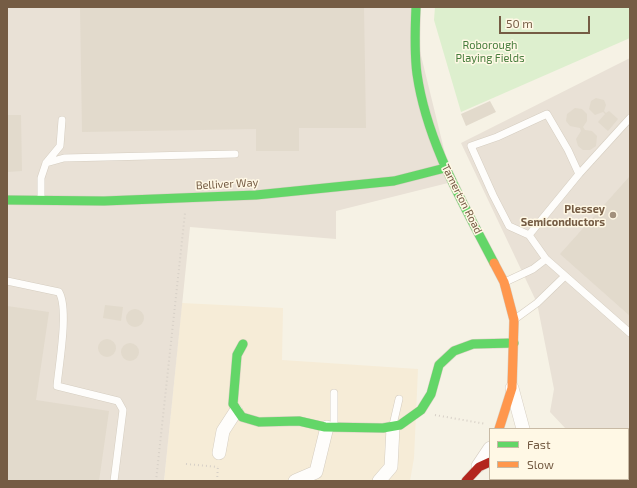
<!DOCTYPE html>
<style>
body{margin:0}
#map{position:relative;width:637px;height:488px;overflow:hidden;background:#f6f2e5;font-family:"Exo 2",sans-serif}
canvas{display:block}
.frame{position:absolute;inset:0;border:8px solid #755c44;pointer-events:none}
.legend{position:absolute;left:489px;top:428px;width:140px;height:52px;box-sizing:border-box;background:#fff8e5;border:1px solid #c8baa5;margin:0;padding:5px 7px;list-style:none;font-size:12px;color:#755c44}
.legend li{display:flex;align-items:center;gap:8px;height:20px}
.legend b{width:20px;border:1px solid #c8baa5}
.scale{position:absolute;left:499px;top:16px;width:91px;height:18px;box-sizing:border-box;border:2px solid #755c44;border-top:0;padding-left:5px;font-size:12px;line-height:14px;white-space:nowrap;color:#755c44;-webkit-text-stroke:3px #fff8e5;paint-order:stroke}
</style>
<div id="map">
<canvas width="637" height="488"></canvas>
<div class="frame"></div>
<ul class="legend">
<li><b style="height:5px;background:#63d668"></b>Fast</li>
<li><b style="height:5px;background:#ff974d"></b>Slow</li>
</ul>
<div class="scale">50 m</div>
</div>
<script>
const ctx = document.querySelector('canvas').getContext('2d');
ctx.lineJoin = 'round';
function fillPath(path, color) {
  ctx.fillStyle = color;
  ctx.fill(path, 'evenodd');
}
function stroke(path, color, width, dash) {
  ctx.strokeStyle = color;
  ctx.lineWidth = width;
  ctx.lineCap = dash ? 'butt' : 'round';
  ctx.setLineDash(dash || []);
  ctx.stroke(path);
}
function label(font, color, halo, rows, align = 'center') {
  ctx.font = font + ' "Exo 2",sans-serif';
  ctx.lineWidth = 3;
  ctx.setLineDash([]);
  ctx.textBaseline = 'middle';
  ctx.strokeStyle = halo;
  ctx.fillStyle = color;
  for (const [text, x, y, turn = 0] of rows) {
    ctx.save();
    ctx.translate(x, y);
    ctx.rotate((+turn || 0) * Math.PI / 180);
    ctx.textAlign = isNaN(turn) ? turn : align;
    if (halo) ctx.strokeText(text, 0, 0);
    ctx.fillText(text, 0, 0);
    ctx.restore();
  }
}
const residential = new Path2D(`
 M182 303 283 308 282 360 418 369 414 458 410 481H164Z`);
const industrial = new Path2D(`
 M7 7H417L415 31 452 182 336 211V239L190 227 164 481H7Z
 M630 58V445H628V429H566L550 412 554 389 537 303 461 143Z`);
const green = new Path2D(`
 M435 7H630V38L461 112 434 20Z`);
const building = new Path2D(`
 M80 7H364L366 128H299V151H256V129L82 132Z
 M596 98 604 100 606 105 604 111 606 113 609 111 618 119 608 131 598 122 605 114 603 112 595 115 589 109 591 101Z
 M490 101 496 112 466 126 461 114Z
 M575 108 582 109 587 114V121L583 127 585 130 592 131 597 136 596 146 590 150H583L578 146 576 139 581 131 580 128 570 126 566 121 567 114Z
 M7 115H21L22 171 7 172Z
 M630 176V316L560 254Z
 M105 305 123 307 121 321 103 318Z
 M7 306 49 312 36 400 109 411 99 481H7Z
 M126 318a9 9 0 1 1 18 0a9 9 0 1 1-18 0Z
 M98 348a9 9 0 1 1 18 0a9 9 0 1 1-18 0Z
 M121 352a9 9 0 1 1 18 0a9 9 0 1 1-18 0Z`);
const path = new Path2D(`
 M435 415 486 424
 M186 464 218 467
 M156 481 185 213
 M217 481 218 466`);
const lane = new Path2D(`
 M630 118 579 174 529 235 546 259 630 333
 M46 163 64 158 235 154
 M41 200V178L46 163 60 146 62 120
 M529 235 509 226 493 195 471 146 497 137 547 114 568 150 579 174
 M7 281 59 292C69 309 59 364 57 386L118 401 123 410 114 481
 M505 282 533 269 546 259
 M515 319 537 303 565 276
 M393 425 399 399
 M334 426V393`);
const street = new Path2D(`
 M512 388 523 429
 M219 453 223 431 236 411
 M478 466 490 448
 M295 481 316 472 327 427
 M379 481 391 467 393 428`);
const fast = new Path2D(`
 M416 7C415 29 414 52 417 74 427 143 463 203 494 263
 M7 200 104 201 256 195 394 181 445 168
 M243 344 237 355 233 404 242 417 259 422 299 421 325 427 383 428 400 425 421 410 431 394 439 365 454 351 473 344 514 343
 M566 479 568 481`);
const slow = new Path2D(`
 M494 263 504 282 514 320 512 388 499 429
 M628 469H630`);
const jam = new Path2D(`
 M466 481 479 467 490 462`);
const markers = [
 [613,215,4,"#a2907c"]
];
const parkNames = [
 ["Roborough",490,45],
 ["Playing Fields",490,58]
];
const streetNames = [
 ["Belliver Way",227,184,-3],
 ["Tamerton Road",462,199,63]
];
const poiNames = [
 ["Plessey",605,209],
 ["Semiconductors",605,222]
];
fillPath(residential, '#f6ecd7');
fillPath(industrial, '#e9e1d6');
fillPath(green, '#ddefce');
fillPath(building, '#e2dacc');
stroke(lane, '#d5cdc0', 8);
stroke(street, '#d5cdc0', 14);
stroke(fast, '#d7cec1', 10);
stroke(slow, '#d7cec1', 10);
stroke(jam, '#d7cec1', 10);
stroke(path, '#d7d0c7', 2, [1, 3]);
stroke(lane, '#fefdfb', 7);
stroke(street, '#fefdfb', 13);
stroke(fast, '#63d668', 9);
stroke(slow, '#ff974d', 9);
stroke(jam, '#b3261e', 9);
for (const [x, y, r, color] of markers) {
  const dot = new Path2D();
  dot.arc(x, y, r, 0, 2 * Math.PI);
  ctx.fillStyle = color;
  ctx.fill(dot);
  stroke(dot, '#fff8e5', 1.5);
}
label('11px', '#457c3b', '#fff8e5', parkNames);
label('11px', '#755c44', '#fff8e5', streetNames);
label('bold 11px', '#755c44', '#fff8e5', poiNames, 'right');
</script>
